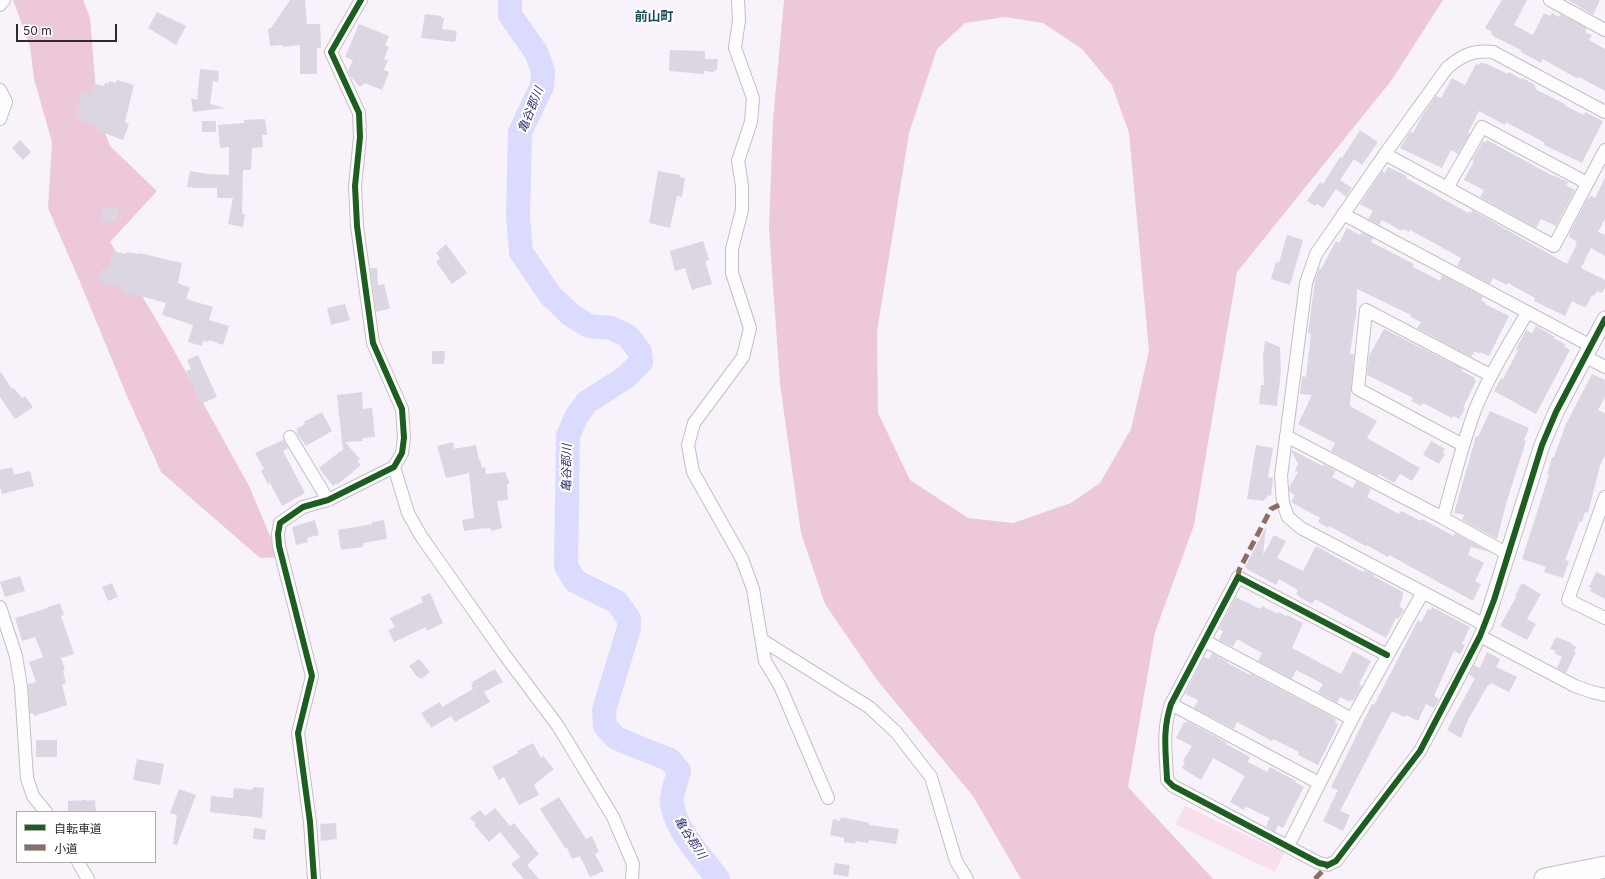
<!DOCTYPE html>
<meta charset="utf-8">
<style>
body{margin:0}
#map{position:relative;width:1605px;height:879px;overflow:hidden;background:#f8f2fa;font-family:Inter,"Noto Sans JP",sans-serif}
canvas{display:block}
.legend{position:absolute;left:16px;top:811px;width:140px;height:52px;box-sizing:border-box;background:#fff;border:1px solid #acaaad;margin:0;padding:5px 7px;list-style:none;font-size:12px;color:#2f2a31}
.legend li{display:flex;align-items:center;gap:8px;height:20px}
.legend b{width:20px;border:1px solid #acaaad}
.scale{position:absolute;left:16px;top:24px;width:101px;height:18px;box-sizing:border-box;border:2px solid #2f2a31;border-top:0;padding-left:5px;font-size:12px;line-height:14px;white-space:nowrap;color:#2f2a31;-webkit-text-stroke:3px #fff;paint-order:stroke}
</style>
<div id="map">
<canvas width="1605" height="879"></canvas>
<ul class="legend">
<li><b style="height:5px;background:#1b5e20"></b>自転車道</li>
<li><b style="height:5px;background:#8d6e63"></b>小道</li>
</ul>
<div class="scale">50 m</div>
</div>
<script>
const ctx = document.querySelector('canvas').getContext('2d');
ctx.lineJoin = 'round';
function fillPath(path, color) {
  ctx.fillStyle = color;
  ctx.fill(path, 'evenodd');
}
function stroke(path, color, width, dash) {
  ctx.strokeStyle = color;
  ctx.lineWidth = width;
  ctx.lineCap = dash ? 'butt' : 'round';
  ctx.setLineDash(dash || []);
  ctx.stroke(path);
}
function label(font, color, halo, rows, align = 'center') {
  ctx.font = font + ' Inter,"Noto Sans JP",sans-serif';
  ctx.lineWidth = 4;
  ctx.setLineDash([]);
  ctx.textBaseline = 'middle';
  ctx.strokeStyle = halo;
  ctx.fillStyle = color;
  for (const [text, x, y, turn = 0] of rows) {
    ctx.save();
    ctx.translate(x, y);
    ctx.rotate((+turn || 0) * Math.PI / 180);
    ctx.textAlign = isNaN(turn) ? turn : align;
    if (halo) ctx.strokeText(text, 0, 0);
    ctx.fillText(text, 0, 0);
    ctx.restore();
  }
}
const green = new Path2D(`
 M1185 806 1284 853 1275 872 1175 824Z`);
const forest = new Path2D(`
 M13 0H83L90 18 98 115 110 146 157 191 110 242 167 338 249 486 279 557 260 558 161 472 127 396 80 282 48 208 52 142 34 79 30 46Z
 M784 0H1443L1391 81 1237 272 1194 525 1155 632 1128 787 1213 879H1021L973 796 877 680 825 604 801 533 780 384 769 228 773 120ZM1005 17 1043 23 1082 49 1112 85 1129 133 1149 351 1131 429 1100 483 1071 503 1013 523 968 518 910 480 878 413 877 331 909 133 937 49 965 23Z`);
const river = new Path2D(`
 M510 0V15L536 52 543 71 542 86 520 132 518 216 521 252 550 295 571 315 589 326 611 328 628 336 640 352 641 362 626 377 587 402 576 417 568 436 566 566 575 581 617 602 629 619V628L604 710 605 726 616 738 670 760 679 771C677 780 673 789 672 798 670 825 703 858 718 879`);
const building = new Path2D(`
 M290 0H305L307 24H320L321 48H317V74H300V45L283 47 282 45 270 46 268 29 271 28Z
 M1502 0H1527L1514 25 1533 35 1544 13 1550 16 1552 13 1559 17 1560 14 1587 28 1585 32 1592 35 1589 40 1605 49V91L1579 77 1578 79 1543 59 1541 63 1521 52V50L1495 37 1491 34 1492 32 1485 28Z
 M1568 0H1600L1593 15Z
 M157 12 186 26 176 45 148 28Z
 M425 14 441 16V18H444L442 29 457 31 455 42 421 38Z
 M359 24 389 36 385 45 389 47 384 59 388 60 384 70 389 72 382 90 365 83 360 87 351 77 348 71 353 60 345 57Z
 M670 50 705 51V59H718L717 70H714V72L704 71V74L669 71Z
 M1481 62 1484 64 1485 63 1508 74 1509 72 1521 79 1522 78 1534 84V85L1536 87 1535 89 1565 104 1564 105 1584 115 1585 112 1603 121 1582 163 1544 145 1545 143 1506 122 1505 125 1479 111 1468 133 1470 134 1458 154 1451 150 1442 168 1400 148 1410 132 1413 133 1424 113 1436 96 1441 98 1452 78 1465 85 1476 64 1479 65Z
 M200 69 219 71 218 82 213 81 210 104 225 108 193 112 191 98 197 100Z
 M117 80 134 85 125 122 129 124 123 140 96 130 98 126 79 120 80 116 75 115 82 91 91 94 94 84 104 86 105 83H109V81L116 83Z
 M265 119 267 135H262L263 147 252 148 251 170H243L242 214H245L243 227 228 224 233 198H217V188H196L187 187 190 171 208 174 229 175V147L220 148 218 125 244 123V120Z
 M202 121H216V132H202Z
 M1360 130 1378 142 1362 165 1354 159 1340 180 1352 188 1346 197 1336 189 1323 208 1317 204 1315 206 1307 201 1320 182 1323 184 1340 157 1342 158Z
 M20 140 31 152 23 160 12 148Z
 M1487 140 1553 176V175L1568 182 1566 185 1575 190 1556 226 1541 219 1536 228 1480 197 1484 190 1464 180 1474 161 1472 160 1483 141 1485 143Z
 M1388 167 1407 176 1406 178 1468 213 1469 211 1471 213 1472 210 1567 264 1577 244 1575 243 1576 241 1569 237 1570 235 1569 234 1588 198H1589L1591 196 1595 198 1605 178V219L1598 232 1605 235V256L1591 248 1581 268 1605 280V287L1602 293 1597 291 1594 296 1592 295 1586 307 1584 306V307L1572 301 1565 316 1534 301 1535 298 1508 283 1507 285 1493 278 1490 284 1457 266 1461 258 1410 230 1409 232 1403 229 1402 231 1382 220 1379 225 1368 219 1373 211 1360 204 1382 171 1385 173Z
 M658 171 680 175V177L685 178 682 197 677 196 670 228 649 223Z
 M102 208H120L116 221H102Z
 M1347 228 1360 235 1362 232 1373 238 1371 242 1414 264 1413 267 1440 281 1442 275 1483 297 1481 300 1486 303 1485 304 1509 316 1489 356 1480 352 1479 354 1475 351 1471 357 1417 328 1421 322 1410 317 1411 315 1357 289 1356 319H1355L1350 354H1354L1350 406 1377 421 1367 438 1420 468 1412 481 1400 474 1394 483 1379 474 1378 476 1331 451 1335 443 1298 424 1312 395 1300 394 1302 376 1306 377 1311 334 1308 333 1315 280 1319 268 1321 269 1336 241 1339 243Z
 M1287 235 1303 240 1290 285 1271 279 1276 262 1279 263Z
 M703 241 709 260 705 261 712 284 692 290 685 268 675 271 670 251Z
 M446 244 467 273 452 284 436 262 440 258 436 253Z
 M112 251 126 254 127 252 139 254V253L182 263 178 283 190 288 186 299 213 307 209 320 229 326 223 345 209 340 208 342 203 341 202 346 188 342 193 325 162 315 166 303 122 291 123 287 104 284V282L99 281 101 269 108 270Z
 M370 268H377L378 285 384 284 390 308 388 309 376 312Z
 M345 304 350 320 331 325 327 308Z
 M1536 326 1555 337 1554 338 1565 344 1564 346 1570 350 1536 414 1494 391 1501 378 1503 379 1518 350 1516 349 1526 330 1532 333Z
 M1384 329 1463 369 1462 371 1475 378 1474 380 1476 381 1463 408 1465 409 1459 419 1453 416 1452 418 1423 403 1421 406 1411 401 1413 398 1367 375 1369 356Z
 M1265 341 1280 347 1281 371 1277 406 1259 404 1261 385H1264L1263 357Z
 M432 351H445L444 364H432Z
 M198 355 217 397 201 404 186 371 191 369 187 360Z
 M0 371 12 389 14 388 22 398 25 396 33 407 15 419 0 397Z
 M1592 374 1605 380V397L1598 410 1605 413V455L1600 466 1588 513 1585 512 1582 522 1580 521 1565 560 1569 561 1563 578 1544 572 1546 567 1522 559 1549 475H1547L1552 457H1554L1566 424Z
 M362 392 363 409 372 408 375 437 362 438 363 441 345 442 360 459 357 461 361 465 337 485 336 483 333 486 319 468 342 450 343 452 337 395Z
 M1490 411 1529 428 1524 440 1526 441 1506 504 1497 539 1462 520 1464 515 1454 513 1476 436 1478 437Z
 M322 412 332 431 306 446 296 432 298 431 296 429 305 424 304 422Z
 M283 440 288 448 283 451 305 493 282 506 270 483 268 484 261 471 264 469 255 453Z
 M1431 441 1445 449 1443 453 1445 454 1439 464 1423 455Z
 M453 442 454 449 476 445 479 460H480L482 468 485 467 486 474 505 472 510 484H507L508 500 497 501 502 528 491 531 490 528 485 529 484 528 464 531 462 520 474 518 469 473 446 478 437 446Z
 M1256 445 1273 448 1268 477 1273 478 1271 496 1268 495 1267 498H1265L1264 501 1247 499Z
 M1292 450 1323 466 1324 464 1336 471 1332 477 1353 488 1356 481 1371 489 1367 497 1399 514 1401 511 1421 521 1422 519 1454 536 1455 533 1490 552 1471 547 1468 555 1484 563 1475 581 1481 584 1473 601 1389 555 1388 557 1366 545V546L1329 526 1328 528 1318 522 1320 518 1291 502 1295 495 1290 492 1289 488 1298 472 1295 471 1298 464 1292 452Z
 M12 467 14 475 30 471 34 486 2 494 0 487V470Z
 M315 520 319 535 307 538 308 542 296 545 292 527Z
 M384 520 387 539 363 543V547L341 550 338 530 372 524V522Z
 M1266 527 1263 555 1274 535 1286 541 1277 558 1303 571 1316 546 1363 572 1364 570 1374 575 1373 576 1403 592 1402 600 1399 606 1404 610 1398 619 1396 618 1386 638 1315 599 1312 604 1301 598 1296 594 1298 590 1279 579 1276 585 1247 569V568L1245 567Z
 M1596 572 1605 576V599L1590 591 1592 588 1589 587Z
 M20 576 25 591 5 597 0 582Z
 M112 583 118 597 108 601 102 587Z
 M1522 583 1541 594 1527 619 1536 624 1527 640 1500 626 1516 597 1515 596Z
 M430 593 443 623 427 631 426 627 394 642 388 630 395 627 390 618 423 602 421 597Z
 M1236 597 1260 609 1262 606 1278 614 1279 612 1286 616 1287 615 1303 623 1292 648 1341 674 1353 651 1371 661 1359 684 1362 686 1353 701 1351 700 1350 702 1340 697 1337 703 1318 692 1323 684 1296 670 1292 679 1258 661 1262 653 1237 639 1233 647 1219 640 1223 631 1219 629Z
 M60 603 64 615 61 616 74 654 61 658 65 670 63 671 66 683 62 684 67 705 34 716 33 713 30 714 28 684 36 682 29 662 43 657 35 637 22 641 15 618 48 608V607Z
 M1432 607 1470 627 1462 644 1465 645 1460 654 1454 651 1434 696 1439 699 1434 708 1426 704 1418 721 1406 715 1404 717 1392 711 1340 811 1350 815 1343 831 1323 821 1338 790 1331 787 1372 704 1374 705 1418 620 1421 622 1428 609 1431 610Z
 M1556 637 1572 643 1571 644 1576 647 1574 651 1576 652 1566 673 1557 668 1562 657 1554 653 1556 651 1550 649Z
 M1487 652 1500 659 1496 667 1517 677 1509 692 1491 683 1490 685H1488L1468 720 1461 738 1447 730 1475 678 1469 675 1474 665 1480 668Z
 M1212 653 1228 662 1227 663 1250 675 1251 674 1336 719 1335 722 1338 724 1336 729 1318 765 1298 755 1299 752 1273 739 1272 741 1237 722 1234 729 1194 708 1198 700 1185 694 1204 657 1209 659Z
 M419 659 430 672 421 679 419 677 418 678 409 666Z
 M495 669 503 682 484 692 490 702 455 722 451 716 431 728 429 723 428 724 421 713 440 702 442 707 473 689 471 685 473 684 472 682Z
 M1187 721 1227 743 1226 744 1250 757 1248 762 1267 772 1270 767 1296 781 1295 782 1304 787 1283 828 1278 825 1275 832 1266 826 1270 818 1249 808 1245 807 1244 810 1230 802 1245 776 1213 758 1201 780 1182 768 1185 762 1183 761 1192 746 1176 738 1184 722 1186 723Z
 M36 740H57V757H36Z
 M533 743 541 758 543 756 554 769 534 785 539 795 519 805 504 777 499 780 492 767 518 753 517 751Z
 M137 759 164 764 160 785 133 780Z
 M253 787 264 788 262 818 210 812 211 796 233 798 234 788 252 790Z
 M179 789 196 795 177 845 173 844 177 815 170 813Z
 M559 797 586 839 592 836 599 852 595 854 604 871 590 877 580 856 572 859 567 848H565L540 809Z
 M86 800V801L95 800 96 812H68V801Z
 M495 808 510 826 514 823 539 854 527 865 539 879H524L511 864 520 857 500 832 489 842 474 825 476 824 470 818 480 810 485 816Z
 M841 817 869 823V825L899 829 896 844 869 840 868 843 856 841 855 844 844 842V838L830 835 833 819 840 821Z
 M336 823 337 839 321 841 320 824Z
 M254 828 266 830 265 840 253 839Z
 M835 863 850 865 848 877 833 874Z`);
const minor = new Path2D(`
 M738 0 739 20 735 48 753 98 751 122 738 161 742 186V210L732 249V273L750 328 743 357 694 423 688 445 693 472 742 559 753 589 765 661 780 686 828 798
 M1550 0 1605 30
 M0 5 4 0
 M0 90 6 102 0 119
 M1385 154 1554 246 1605 150
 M1447 188 1482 127 1587 183
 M1343 214 1591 346
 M1586 357 1605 367
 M1286 436 1443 518 1508 554
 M290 437 328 500
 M1463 445 1358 389 1366 310 1490 375
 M394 467 408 513 421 536 504 654 558 726 613 817 633 864 632 879
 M1605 497 1568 600 1605 618
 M1443 518C1453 482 1462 445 1475 410 1489 375 1509 344 1527 313
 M0 607 16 656 21 687 27 778 33 796 46 812
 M1480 636 1575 686 1592 692 1605 695
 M762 640 869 707 896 732 931 777 956 861 967 879
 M1205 641 1352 719
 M1387 655 1238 577 1171 704C1162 731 1166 752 1167 780L1173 786 1319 863 1328 865 1336 861 1420 751 1469 659 1485 625 1301 528 1288 517 1283 503 1281 476 1306 283 1316 254 1385 154 1447 68C1462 55 1473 50 1493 52L1605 112
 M1171 704 1319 783
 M1288 846 1352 719 1423 592
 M78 862 88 879
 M314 879 310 822 298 733 312 676 279 546 278 534 280 523 303 507 328 500 394 467 402 453 404 438 402 409 373 343 357 226 355 186 360 137 359 113 331 52 361 0`);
const tertiary = new Path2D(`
 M1485 625 1542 445 1556 412 1605 319`);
const motorway = new Path2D(`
 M1545 879 1605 867`);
const quiet = new Path2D(`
 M1238 577 1239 570 1271 509 1283 503
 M1315 879 1328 865`);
const cycleway = new Path2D(`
 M1387 655 1238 577 1171 704C1162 731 1166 752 1167 780L1173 786 1319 863 1328 865 1336 861 1420 751 1480 636 1494 600 1542 445 1556 412 1605 319
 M314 879 310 822 298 733 312 676 279 546 278 534 280 523 303 507 328 500 394 467 402 453 404 438 402 409 373 343 357 226 355 186 360 137 359 113 331 52 361 0`);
const waterNames = [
 ["亀谷郡川",531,110,-68],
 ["亀谷郡川",567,468,-89],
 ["亀谷郡川",690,838,57]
];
const quarterNames = [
 ["前山町",654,17]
];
fillPath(green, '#f9dfeb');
fillPath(forest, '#ecc8d8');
stroke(river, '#dbdbfd', 24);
fillPath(building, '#dcd6e3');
stroke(minor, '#c4bfc6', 14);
stroke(tertiary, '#c4bfc6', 17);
stroke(motorway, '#c4bfc6', 23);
stroke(minor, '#fefdfe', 12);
stroke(tertiary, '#fefdfe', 15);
stroke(motorway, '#fefdfe', 21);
stroke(quiet, '#8d6e63', 5, [10, 5]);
stroke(cycleway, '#1b5e20', 6);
label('italic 12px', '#373475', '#fff', waterNames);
label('bold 13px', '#1c4d5f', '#fff', quarterNames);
</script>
